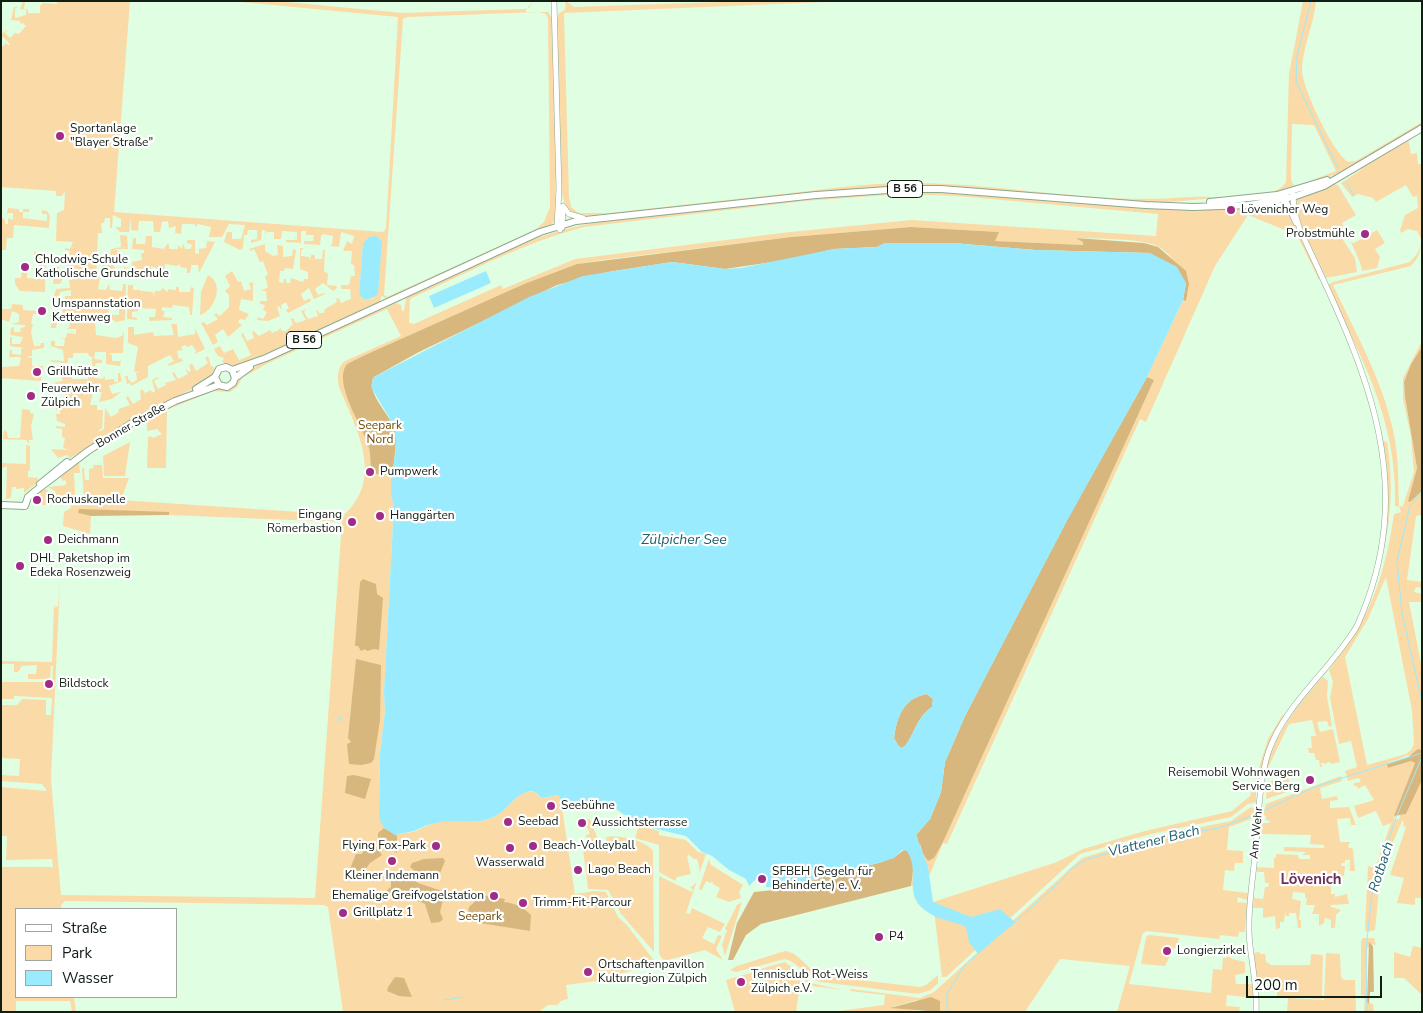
<!DOCTYPE html>
<meta charset="utf-8">
<style>
body{margin:0}
#map{position:relative;width:1423px;height:1013px;overflow:hidden;background:#e0fee2;font-family:"Nunito Sans",sans-serif}
canvas{display:block}
.frame{position:absolute;inset:0;border:2px solid #121d14;pointer-events:none}
.legend{position:absolute;left:15px;top:908px;width:162px;height:90px;box-sizing:border-box;background:#fff;border:1px solid #a0a5a1;margin:0;padding:6px 9px;list-style:none;font-size:15px;color:#121d14}
.legend li{display:flex;align-items:center;gap:10px;height:25px}
.legend b{width:25px;border:1px solid #a0a5a1}
.scale{position:absolute;left:1246px;top:976px;width:136px;height:22px;box-sizing:border-box;border:2px solid #121d14;border-top:0;padding-left:6px;font-size:15px;line-height:18px;white-space:nowrap;color:#121d14;-webkit-text-stroke:4px #fff;paint-order:stroke}
</style>
<div id="map">
<canvas width="1423" height="1013"></canvas>
<div class="frame"></div>
<ul class="legend">
<li><b style="height:6px;background:#fff"></b>Straße</li>
<li><b style="height:14px;background:#fadba7"></b>Park</li>
<li><b style="height:14px;background:#9bebfe"></b>Wasser</li>
</ul>
<div class="scale">200 m</div>
</div>
<script>
const ctx = document.querySelector('canvas').getContext('2d');
ctx.lineJoin = 'round';
function fillPath(path, color) {
  ctx.fillStyle = color;
  ctx.fill(path, 'evenodd');
}
function stroke(path, color, width, dash) {
  ctx.strokeStyle = color;
  ctx.lineWidth = width;
  ctx.lineCap = dash ? 'butt' : 'round';
  ctx.setLineDash(dash || []);
  ctx.stroke(path);
}
function label(font, color, halo, rows, align = 'center') {
  ctx.font = font + ' "Nunito Sans",sans-serif';
  ctx.lineWidth = 4.5;
  ctx.setLineDash([]);
  ctx.textBaseline = 'middle';
  ctx.strokeStyle = halo;
  ctx.fillStyle = color;
  for (const [text, x, y, turn = 0] of rows) {
    ctx.save();
    ctx.translate(x, y);
    ctx.rotate((+turn || 0) * Math.PI / 180);
    ctx.textAlign = isNaN(turn) ? turn : align;
    if (halo) ctx.strokeText(text, 0, 0);
    ctx.fillText(text, 0, 0);
    ctx.restore();
  }
}
const green = new Path2D(`
 M57 1H130L114 212 383 232 386 229 398 17 231 1H276L402 13 524 9 529 8 533 1 526 10V12H548L552 18 556 164 555 220 550 226 387 299 382 296 379 303 235 368 222 362 224 358 218 356 214 349 220 346 224 353 233 349 239 360 251 355 241 334 243 333 247 341 254 338 252 332 254 331 259 336 270 330 272 333 279 330 280 327 282 331H286L293 324 291 319 293 318 296 323 306 320 301 311 306 309 304 312 308 319 318 316 316 310H317L319 313H324L325 309 337 302 336 299 339 298 341 303 351 299 350 289H341V285H349L351 276H355L354 265 351 264 352 251H343L347 241 352 244 354 236 341 232 339 247 330 246 332 244 333 236 323 234 321 236 320 245 304 244V241H313L314 235H306V231H301V243L286 242V240H297V232L282 231 281 239H274V232H267L265 235 266 231 262 230 261 240 251 243V240L257 239V230H248L247 235H244L243 248 240 250 224 242 227 232H232V239H241L245 225 229 224 222 237H209L211 227 198 224 195 227V224H182L181 234 175 233 176 226 169 228 168 221 162 222 160 232H154L153 221H139L138 231 131 230V217L129 232H120L115 227H121V219L113 215 112 228H110V218H105L104 223H101L102 233H98L97 255 110 256 111 249 121 247 120 235 127 236 128 249H115L118 251V260H124L125 263 113 262V266L115 267V272H124V267L127 268V275L118 277 110 274V277H106L105 267 97 262 96 277H100L98 289 106 290 109 284 110 290 122 291 123 284H126L125 320 116 322 112 319V315H119V307L109 306 108 319 98 318V322H95L96 335 116 338 122 336 124 331 123 353H109L112 355V361H121L120 366 106 364V352H95L94 359 102 360V363H96L95 366H92V357L89 356 88 353H73V358H68V363L53 362 50 360 64 361 63 350 51 346V341H55V346H64L65 339 60 338H66L67 333 76 334V329H67L70 326 69 322 57 321 56 328H51L52 319 74 320 62 314 64 303 62 298 65 299V296H71V290L60 292 59 298H53L56 289 70 288 69 280H72V277L64 276 60 284H53L54 267H59V271H68L65 264H68V261H72V259L69 255 70 251 65 250V248L70 249 73 242 56 241 57 213 64 210 65 191 62 196H56V191L1 187V48L6 43 8 45 10 44 1 35 9 28 5 33 10 38 15 33 19 34 26 26 23 23 21 24 20 21 11 20 14 7H18L15 9V18L26 15V10L20 9 23 2H25L24 9 28 10V13H40V6L43 3 57 4ZM539 12 546 14 548 19 550 207 544 222 535 230 387 297 384 295 403 19 407 17ZM381 239 378 290 373 295 374 298 365 300 359 295 363 244Z
 M566 1 574 7 750 1H848L564 13 569 196 571 207 579 213H609C667 207 724 200 782 194 827 189 872 182 917 183 1008 184 1098 205 1189 197 1210 195 1274 203 1286 182L1289 74 1303 1H1316C1314 24 1303 46 1302 69 1301 85 1334 156 1349 162L1356 161 1422 122V125L1339 173 1297 189C1290 186 1285 188 1279 193L1156 203 927 186 582 216C564 213 563 200 561 183L557 19 559 13 565 10ZM1292 124 1314 125 1336 171 1300 185H1293L1291 179Z
 M1408 138 1411 154 1417 153 1418 164H1422V241L1417 231 1408 229 1401 233 1400 230 1405 215 1418 208 1417 196 1413 197 1406 185 1376 202 1373 198 1358 194 1352 197 1341 183 1362 169V166Z
 M1334 184 1338 185 1356 215 1342 223 1343 227 1337 231 1355 258 1357 272 1326 278 1305 234 1307 229H1302L1295 205 1298 198Z
 M902 191 945 192 1223 210 1279 208 1285 209 1289 214 1320 278 1319 280 1297 235 1248 215 1215 266 1146 422 1140 419 947 844 943 843 928 879 923 883 911 886 914 864 943 842 1154 380 1147 377 1183 300 1186 301 1189 284C1181 270 1172 254 1157 246 1141 238 1096 239 1077 238L1083 242V245L994 241 998 232 911 227 791 237 603 260 577 264 524 284 347 364C333 392 363 421 369 448 371 455 370 463 370 471L372 474 393 475 394 504 384 693 385 711 380 753 379 818C385 823 394 832 401 833 415 834 422 827 434 823 455 816 477 828 497 815 508 808 514 795 528 792 534 790 537 794 541 798L560 795 575 894 595 891 606 892 618 917 626 924 656 963 597 981 566 985 568 999 561 1001 557 1005H548L539 1012H343L328 907 324 905 65 901 61 905 62 909H16V997H74L76 1012H72L70 1001H16V1012H1V867H53L52 859 6 860 7 836H1V787L47 791 42 784 1 781V775L19 776 20 759 1 758V705H17L22 699 46 700V715H51L52 698 14 696V699H1V682H50L49 685H52L53 666H51L50 679H28V674H36L37 665 22 666 18 672H14V664H1V661L52 662 54 604 55 608 58 606 60 581 51 779 61 895 315 898 342 522 169 515V513L82 509 78 513 91 516 90 534 63 526 64 512 71 508V504L42 505 40 492 46 489 50 492 49 502 68 501 56 500 55 496H52L56 494 55 491 48 487 66 485V480L63 481 60 477 79 462 80 473H74L75 494 72 501 84 500 82 468H84L85 480H89V469L93 468V465H102L103 478H129L121 500 344 515C385 477 356 429 339 387 337 378 337 367 345 361L401 336 387 309 268 363 242 378 237 387 230 392 213 391 167 410 166 468H147L148 437 151 436 153 438 162 434 157 429 147 431V421L138 426V424L168 406 216 387 225 390C267 350 346 326 396 303L401 305 402 311H404L406 298 422 290C467 269 513 244 562 230 603 219 647 216 690 212 760 204 831 197 902 191ZM902 194 957 196 1158 214 1156 236 912 220 790 232 575 259 503 289 501 285 414 324 409 323 410 299C467 273 523 243 584 227L804 201Z
 M8 208 19 209V212H23V209H29V212H23V218L47 221V214H42V210L47 211 50 216 49 228 14 225 13 238H7L6 250H1V217L5 220V224H8V218L13 220V213H7Z
 M1377 230 1385 243 1375 249 1380 257 1377 268 1362 271 1361 265 1351 242 1354 243Z
 M146 236H152V247L164 249 167 244H169V249H178V245L182 249 183 243 185 249H190L193 245 187 243V240H195V253L199 254V249L206 248 207 241 200 240 215 242 199 273 198 265H192V263L190 273H187V268L180 267V264L177 266 165 264 163 277 161 278V270L151 266 150 279 134 278V275H131L132 262 142 260 141 253H144V250L132 249 133 238H136V244H145Z
 M1422 243 1418 257 1411 266 1333 285C1355 332 1382 379 1393 430 1399 456 1398 481 1399 507L1403 506 1414 472 1411 437 1403 399V378L1422 341V347L1411 364 1404 382 1405 398 1417 468 1408 501 1422 491V515L1416 516 1407 580 1422 582V588L1416 587 1414 592 1422 594V602H1409L1422 668V750L1388 763V768L1411 761 1415 763 1394 820 1399 819 1400 815 1406 814 1422 780V898H1415V905L1397 903 1404 878 1390 875 1406 827 1403 826 1404 822 1402 821 1376 883V889L1379 890 1375 930 1366 932 1365 929 1368 866 1375 868 1391 823 1383 826 1376 811 1358 818 1354 806 1374 800 1365 785 1358 789 1357 786H1354V783L1361 782 1359 778 1348 781 1345 771 1357 767 1351 741 1339 744 1330 698 1333 682 1329 670C1338 657 1348 645 1356 632 1378 595 1388 556 1394 514L1401 512 1399 507 1395 506C1397 447 1380 397 1355 344 1347 325 1335 305 1328 285L1333 282 1410 262 1417 254ZM1386 577 1412 711 1414 744 1411 750 1406 754 1367 765 1345 657 1368 619Z
 M265 244V251L273 256 278 255 277 245 283 246V257L292 256 293 249 296 250 293 269 285 268 284 271H280L279 282 283 283 284 279H286V283H290L291 278 303 282 304 279H308V272L300 269V248H304L301 250V256L309 257 310 260 311 255H315V259H322L323 250H325L324 271 328 274 327 285 337 286 336 289 333 291 323 283 315 289 318 295 324 293 325 294 314 299 309 288 301 294 304 301 310 298 311 301 288 313 286 310 289 308 286 302 281 305 282 311 279 306 277 307 280 316 268 321 257 320 258 317 263 319 267 312 263 310 265 305 260 304V301H267L266 291H261L268 287 265 276 268 275 263 261 260 262 254 249 251 251 249 249Z
 M34 252 46 253 45 292 20 291 15 284V278H21L22 270 27 271V278L39 279 40 256 34 255Z
 M232 271 238 282 241 281 244 291 251 289 249 283 253 282V301L241 299 239 310 249 314 245 320 240 319 238 322 242 325 228 337 223 329 215 335 218 342 213 345 201 323 204 322 207 325 218 319 214 315 216 313 220 316 229 307V295L225 291 230 286 225 276Z
 M208 275C225 284 215 310 200 315L201 292Z
 M128 285H133V290H141V293L142 291 153 292 154 296 155 291H161L162 288 168 292V289L176 290V287H179V292H190L191 287 194 288 192 315H190L189 307 173 305 172 308 162 307V311H165L163 317 172 318V320L149 321V317H155L156 309 138 308V311L132 312V317L137 318V320L127 319Z
 M12 304 23 305V310L38 311V307L46 309 45 313 33 314 31 324H33L31 332 34 346H40L41 343H44V348L32 350V356L26 357 32 358V366H43L41 381 1 378 2 367 19 366 21 357H9L10 350H12V354L21 355V349L24 348 10 346V337H12V344H20L23 337 10 335 11 328 14 327V332H20L21 328 25 327V325L11 324 19 322V314L12 311 9 322 1 319V309H11Z
 M171 324H177L178 337 195 334V328L205 349 195 354 196 351 192 345 187 347 185 345 181 347 183 350 177 351 179 359 181 358 183 361 169 366 168 364 174 361 170 355 148 366V377L131 386 130 383 127 384 125 376H128V379L132 383 137 380 136 373H139L134 371 138 347 128 343V327H134V335L153 332 154 336 174 335Z
 M208 356 211 366 214 367 212 376 202 384 153 409 70 458 67 455 58 458 51 449 69 450 63 448 65 438 62 437V429L56 428V426L65 427V424L57 421 56 414H60V410H56V406H63V402H57V400L66 398H63L66 392 56 391V389H65V387L53 383 62 381 64 370 72 372V379H88V373H91L93 368 94 378 102 379 105 376V380L114 379V382H118V373H120L122 381 109 386 112 394 121 392 112 399 99 402 102 392H93L90 405H97V410H103L102 428 99 430V432L104 429 105 408 111 417 118 413 119 409 130 405 126 398 128 396 133 404 141 399 140 391 142 389 145 393 151 390 152 393 155 391 152 380 158 377 159 378 154 381 158 389 166 385 165 383 176 380 172 373 174 372 178 379 188 374 185 368 189 372 191 371 189 366 192 363 196 371 208 363 205 358Z
 M22 409 30 410V413L34 414 31 426 33 440H29V444L26 440 3 439 4 430 7 432 8 438H20Z
 M1383 441 1387 442C1395 489 1390 536 1375 582 1385 534 1393 489 1383 441Z
 M130 442 125 476H104L103 456Z
 M26 445 30 446V470H32L28 471V477L38 478V482L24 493V488L16 489V487H12L11 498 6 499 7 466 2 468 1 475V463L26 464Z
 M1323 677 1328 681 1327 696 1332 726 1329 727 1327 721 1317 722 1320 732 1333 729 1340 762 1331 764 1330 762 1326 763 1325 765 1324 763H1321L1322 767H1320L1319 760H1316L1314 753H1309L1308 748H1312L1311 736H1316L1312 720 1289 724 1265 774C1274 734 1296 707 1323 677Z
 M1283 714 1284 716 1272 737 1262 770 1258 772 1255 784 1261 776 1256 790V802L1248 804 1231 817 1151 834 1080 854 946 977H942L933 902 1057 862 1083 849 1145 831 1232 811 1250 796 1268 739Z
 M1287 776 1293 790 1266 799 1267 783Z
 M1341 776 1342 781 1320 788 1322 799 1337 796 1338 800 1330 801V808L1349 807 1356 825H1351L1350 818 1337 819 1340 842H1350L1348 847 1353 849 1355 871H1350V860H1345V863H1342L1341 866H1345L1344 876 1336 877 1338 884 1331 886V894H1335V897L1347 894 1349 904 1331 905V907L1341 910 1336 915 1335 928H1331V920L1325 918 1324 923 1319 926V914H1312L1315 905H1306L1307 898H1305V893L1293 892 1292 899 1301 901 1299 920H1301V928H1298L1296 913H1289V916H1286L1285 912 1284 922H1280V928L1276 929 1275 916 1263 918V908H1253L1254 898 1263 899 1265 887H1268L1269 883H1265L1264 872H1257V867L1274 868V858H1276V854L1298 855 1299 859H1310V855H1302L1306 852 1284 851V847L1324 848V845L1310 844 1311 835 1261 834 1262 823H1269L1270 821 1266 820V816L1263 815 1266 804Z
 M1251 807 1256 810V817L1229 827 1227 850 1243 851V863H1235L1234 871 1225 870 1223 890 1248 893 1247 900 1238 897 1237 902 1247 903 1245 932H1239L1238 937 1220 935 1219 939 1147 931 1143 933 1129 984 1211 993 1213 969 1222 970 1223 958H1227V955L1232 959 1245 962V973L1235 975 1236 984H1253L1254 998 1227 995 1226 1006 1240 1007 1239 1012H1117L1130 966 1060 959 1025 1012H940V1010L917 1000 892 1007 925 1012H831L884 1005 885 995 850 991 851 989 920 998 934 992 1082 858 1148 838 1231 821Z
 M590 819 599 842 607 841 606 837C620 835 645 840 653 851L654 952 621 914 608 890 588 889 583 849 587 848 586 835 590 834 584 820Z
 M639 825 659 831V835L686 840 698 852 706 854 686 913 690 914 692 908 725 924 720 932 708 927 702 938 714 944 718 935 722 936 716 949 723 960 705 950 664 961 659 954V876L692 892 693 889 690 888C701 880 701 871 697 859H694L689 855 687 856 691 874 677 877 675 881 659 872V845L635 838Z
 M709 859 711 865 743 885 739 892 741 898 729 902 716 897 720 888 713 884 712 881 711 883 706 881 702 890 699 889Z
 M742 902 725 956 722 945 727 930 725 929 737 905Z
 M1149 935 1179 938 1177 948H1174L1165 966 1141 964 1146 937Z
 M1363 938H1374L1376 945 1372 944 1367 949V1002L1373 1004 1374 1012H1364L1365 996 1361 995V941Z
 M1413 946 1422 948V995L1404 978H1394V952L1410 957Z
 M785 951C801 953 807 971 823 976L920 987 926 985 938 975V983L931 990 918 994 821 982C806 979 800 963 785 959L736 972 730 970 737 966Z
 M1259 952 1260 954H1265L1266 962 1271 965H1310L1311 954 1323 955 1322 999 1277 996V982L1257 980 1253 953Z
 M1326 953 1340 954 1341 977 1344 980H1355L1356 1012H1287L1288 998 1324 1000Z
 M785 962 811 983 842 990 813 986 801 978 796 1012H735L726 980 754 972V974L751 975 754 983 774 978 772 969 758 973 757 970Z`);
const forest = new Path2D(`
 M911 227 999 232 995 241 1083 245V242L1076 238 1144 243 1158 247 1186 271 1189 284 1186 301 1183 300 1186 283 1150 253 1035 250 953 243H885L877 247 834 249 786 260 725 269 672 262 608 272 557 285 417 353 374 377C365 391 388 413 394 427 399 440 393 460 393 475L372 474C369 467 372 455 368 445 362 425 332 383 347 364L363 356 524 284 577 264 791 237Z
 M1422 347V491L1410 502 1408 501 1417 468 1405 397 1404 382 1411 364Z
 M1147 377 1154 380 943 842 934 858 928 861 923 854 920 844 911 858 914 864 911 886 761 924 746 935 733 960H728L737 923 754 892 784 889 785 885 792 882 801 883 882 862 896 856 918 839 916 835 930 819 941 792 945 762 965 716 1068 518Z
 M79 509H82L169 512V515L91 516 78 513Z
 M363 579 376 584 377 594 383 598 379 650 374 649 367 651 365 649 361 651 358 646H355L360 582Z
 M356 659 381 665 380 720 374 759 371 763 361 765 349 764 347 744 351 742 348 738Z
 M927 694 933 699 932 707C916 716 912 743 902 748L898 746 894 738C897 717 903 698 927 694Z
 M1418 749 1422 750V780L1406 814 1394 816 1415 763 1411 761 1388 768 1387 764 1408 757Z
 M354 775 371 779 365 799 345 793 347 776Z
 M384 828 397 836V853L378 842V833Z
 M373 842 382 855 370 863 361 875 345 881 356 854H362L365 845Z
 M443 858 445 861 438 878 434 881 421 876 410 867 412 863 424 859Z
 M404 873 418 883 445 892 440 912 443 919 440 922 431 923 425 904C414 898 400 898 387 896L385 892 391 887V881Z
 M482 895 505 899 504 902C515 903 524 908 531 915L530 931 467 921 469 907Z
 M1369 942 1373 946 1374 992H1370L1369 1004 1367 1002Z
 M395 977 404 978 412 997 399 996 387 991 388 987Z
 M931 997 940 1001V1012L890 1008Z`);
const water = new Path2D(`
 M377 236 382 241 378 293 376 296 373 295 375 297 365 300 359 295 363 244 369 237Z
 M885 243H953L1035 250 1150 253 1177 267 1186 283 1183 300 1147 377 1068 519 965 716 945 762 941 792 930 819 916 835 928 867 933 902 971 917 1000 909 1015 922 978 954 969 942 966 927C954 921 941 921 929 913 900 895 922 875 907 851L902 850 894 858 882 862 801 883C788 882 780 889 766 887L767 879 760 875 749 886 746 879 729 870 712 856 702 852 686 836 639 825 640 821 623 814 609 804 598 808 596 801 561 802 559 795 541 798C537 793 533 790 527 792 513 796 508 809 497 815 477 827 457 818 436 823 419 826 418 833 399 833L397 836 384 828 379 818 380 753 385 711 384 693 394 505C385 483 399 457 395 435 393 418 378 402 371 386L374 377 529 297 583 276 672 262 725 269 741 268 834 249 877 247ZM927 694 933 699 932 707C916 716 912 743 902 748L899 746 894 738C897 717 903 698 927 694Z
 M486 271 491 283 434 308 429 296Z`);
const stream = new Path2D(`
 M1311 1 1297 56 1296 82 1338 168
 M1346 182 1354 196
 M1422 493 1410 506 1397 561 1402 613 1422 702
 M338 721V717
 M340 721 341 717
 M1260 812 1317 786 1422 753
 M1005 931 1064 878 1070 869 1088 859 1161 838 1219 828 1256 814
 M982 950 990 943
 M445 1000 463 997
 M947 1012V994L964 966 979 953
 M1367 1012 1366 949 1373 885 1396 818 1422 757`);
const minor = new Path2D(`
 M554 1 559 189 557 226 560 230
 M1284 197 1296 223
 M1261 205 1277 204 1289 211
 M563 206 569 214 583 218
 M562 228 563 207
 M1256 1012C1258 985 1250 959 1249 932 1248 903 1254 873 1256 844 1259 814 1259 782 1268 753 1285 703 1331 670 1357 626 1423 480 1362 362 1300 230L1294 210 1293 194`);
const major = new Path2D(`
 M1210 202 1277 195 1327 180
 M232 370 266 358 540 232 576 221 816 195 902 189H941L1145 205 1193 207 1250 205 1293 197 1324 186 1422 128
 M235 378 232 370 226 367 219 369 215 377 219 385 227 387 233 383 235 378 250 367
 M196 389 215 377
 M40 484 67 462
 M1 505 25 506 28 497 34 492 88 451 132 423 175 401 219 385`);
const markers = [
 [60,136,5,"#a02c86"],
 [1231,210,5,"#a02c86"],
 [1365,234,5,"#a02c86"],
 [25,267,5,"#a02c86"],
 [42,311,5,"#a02c86"],
 [37,372,5,"#a02c86"],
 [31,396,5,"#a02c86"],
 [370,472,5,"#a02c86"],
 [37,500,5,"#a02c86"],
 [380,516,5,"#a02c86"],
 [352,522,5,"#a02c86"],
 [48,540,5,"#a02c86"],
 [20,566,5,"#a02c86"],
 [49,684,5,"#a02c86"],
 [1310,780,5,"#a02c86"],
 [551,806,5,"#a02c86"],
 [508,822,5,"#a02c86"],
 [582,823,5,"#a02c86"],
 [436,846,5,"#a02c86"],
 [533,846,5,"#a02c86"],
 [510,848,5,"#a02c86"],
 [392,861,5,"#a02c86"],
 [578,870,5,"#a02c86"],
 [762,879,5,"#a02c86"],
 [494,896,5,"#a02c86"],
 [523,903,5,"#a02c86"],
 [343,913,5,"#a02c86"],
 [879,937,5,"#a02c86"],
 [1167,951,5,"#a02c86"],
 [588,972,5,"#a02c86"],
 [741,982,5,"#a02c86"]
];
const shields = [
 [905,189,35],
 [304,340,35]
];
const shieldNames = [
 ["B 56",905,189],
 ["B 56",304,340]
];
const poiNames = [
 ["Sportanlage",70,129],
 ["\"Blayer Straße\"",70,143],
 ["Lövenicher Weg",1241,210],
 ["Probstmühle",1355,234,"right"],
 ["Chlodwig-Schule",35,260],
 ["Katholische Grundschule",35,274],
 ["Umspannstation",52,304],
 ["Kettenweg",52,318],
 ["Grillhütte",47,372],
 ["Feuerwehr",41,389],
 ["Zülpich",41,403],
 ["Pumpwerk",380,472],
 ["Rochuskapelle",47,500],
 ["Eingang",342,515,"right"],
 ["Römerbastion",342,529,"right"],
 ["Hanggärten",390,516],
 ["Deichmann",58,540],
 ["DHL Paketshop im",30,559],
 ["Edeka Rosenzweig",30,573],
 ["Bildstock",59,684],
 ["Reisemobil Wohnwagen",1300,773,"right"],
 ["Service Berg",1300,787,"right"],
 ["Seebühne",561,806],
 ["Seebad",518,822],
 ["Aussichtsterrasse",592,823],
 ["Flying Fox-Park",426,846,"right"],
 ["Beach-Volleyball",543,846],
 ["Wasserwald",510,863,"center"],
 ["Lago Beach",588,870],
 ["SFBEH (Segeln für",772,872],
 ["Behinderte) e. V.",772,886],
 ["Kleiner Indemann",392,876,"center"],
 ["Ehemalige Greifvogelstation",484,896,"right"],
 ["Trimm-Fit-Parcour",533,903],
 ["Grillplatz 1",353,913],
 ["P4",889,937],
 ["Longierzirkel",1177,951],
 ["Ortschaftenpavillon",598,965],
 ["Kulturregion Zülpich",598,979],
 ["Tennisclub Rot-Weiss",751,975],
 ["Zülpich e.V.",751,989]
];
const streetNames = [
 ["Bonner Straße",131,426,-30],
 ["Am Wehr",1257,833,-85]
];
const parkNames = [
 ["Seepark",380,426],
 ["Nord",380,440],
 ["Seepark",480,917]
];
const waterNames = [
 ["Zülpicher See",684,541],
 ["Vlattener Bach",1154,842,-14],
 ["Rotbach",1382,867,-72]
];
const quarterNames = [
 ["Lövenich",1311,880]
];
fillPath(green, '#fadba7');
fillPath(forest, '#d8b77e');
fillPath(water, '#9bebfe');
stroke(stream, '#9bebfe', 1);
stroke(minor, '#8ca98f', 6);
stroke(major, '#8ca98f', 8);
stroke(minor, '#fff', 5);
stroke(major, '#fff', 6);
for (const [x, y, r, color] of markers) {
  const dot = new Path2D();
  dot.arc(x, y, r, 0, 2 * Math.PI);
  ctx.fillStyle = color;
  ctx.fill(dot);
  stroke(dot, '#fff', 2);
}
for (const [x, y, w] of shields) {
  const box = new Path2D();
  box.roundRect(x - w / 2, y - 8.5, w, 17, 4);
  ctx.fillStyle = '#fff';
  ctx.fill(box);
  stroke(box, '#121d14', 1);
}
label('bold 11px', '#121d14', null, shieldNames);
label('12px', '#121d14', '#fff', poiNames, 'left');
label('12px', '#121d14', '#fff', streetNames);
label('12px', '#6d4c03', '#fff', parkNames);
label('italic 14px', '#20616f', '#fff', waterNames);
label('bold 15px', '#6b315c', '#fff', quarterNames);
</script>
